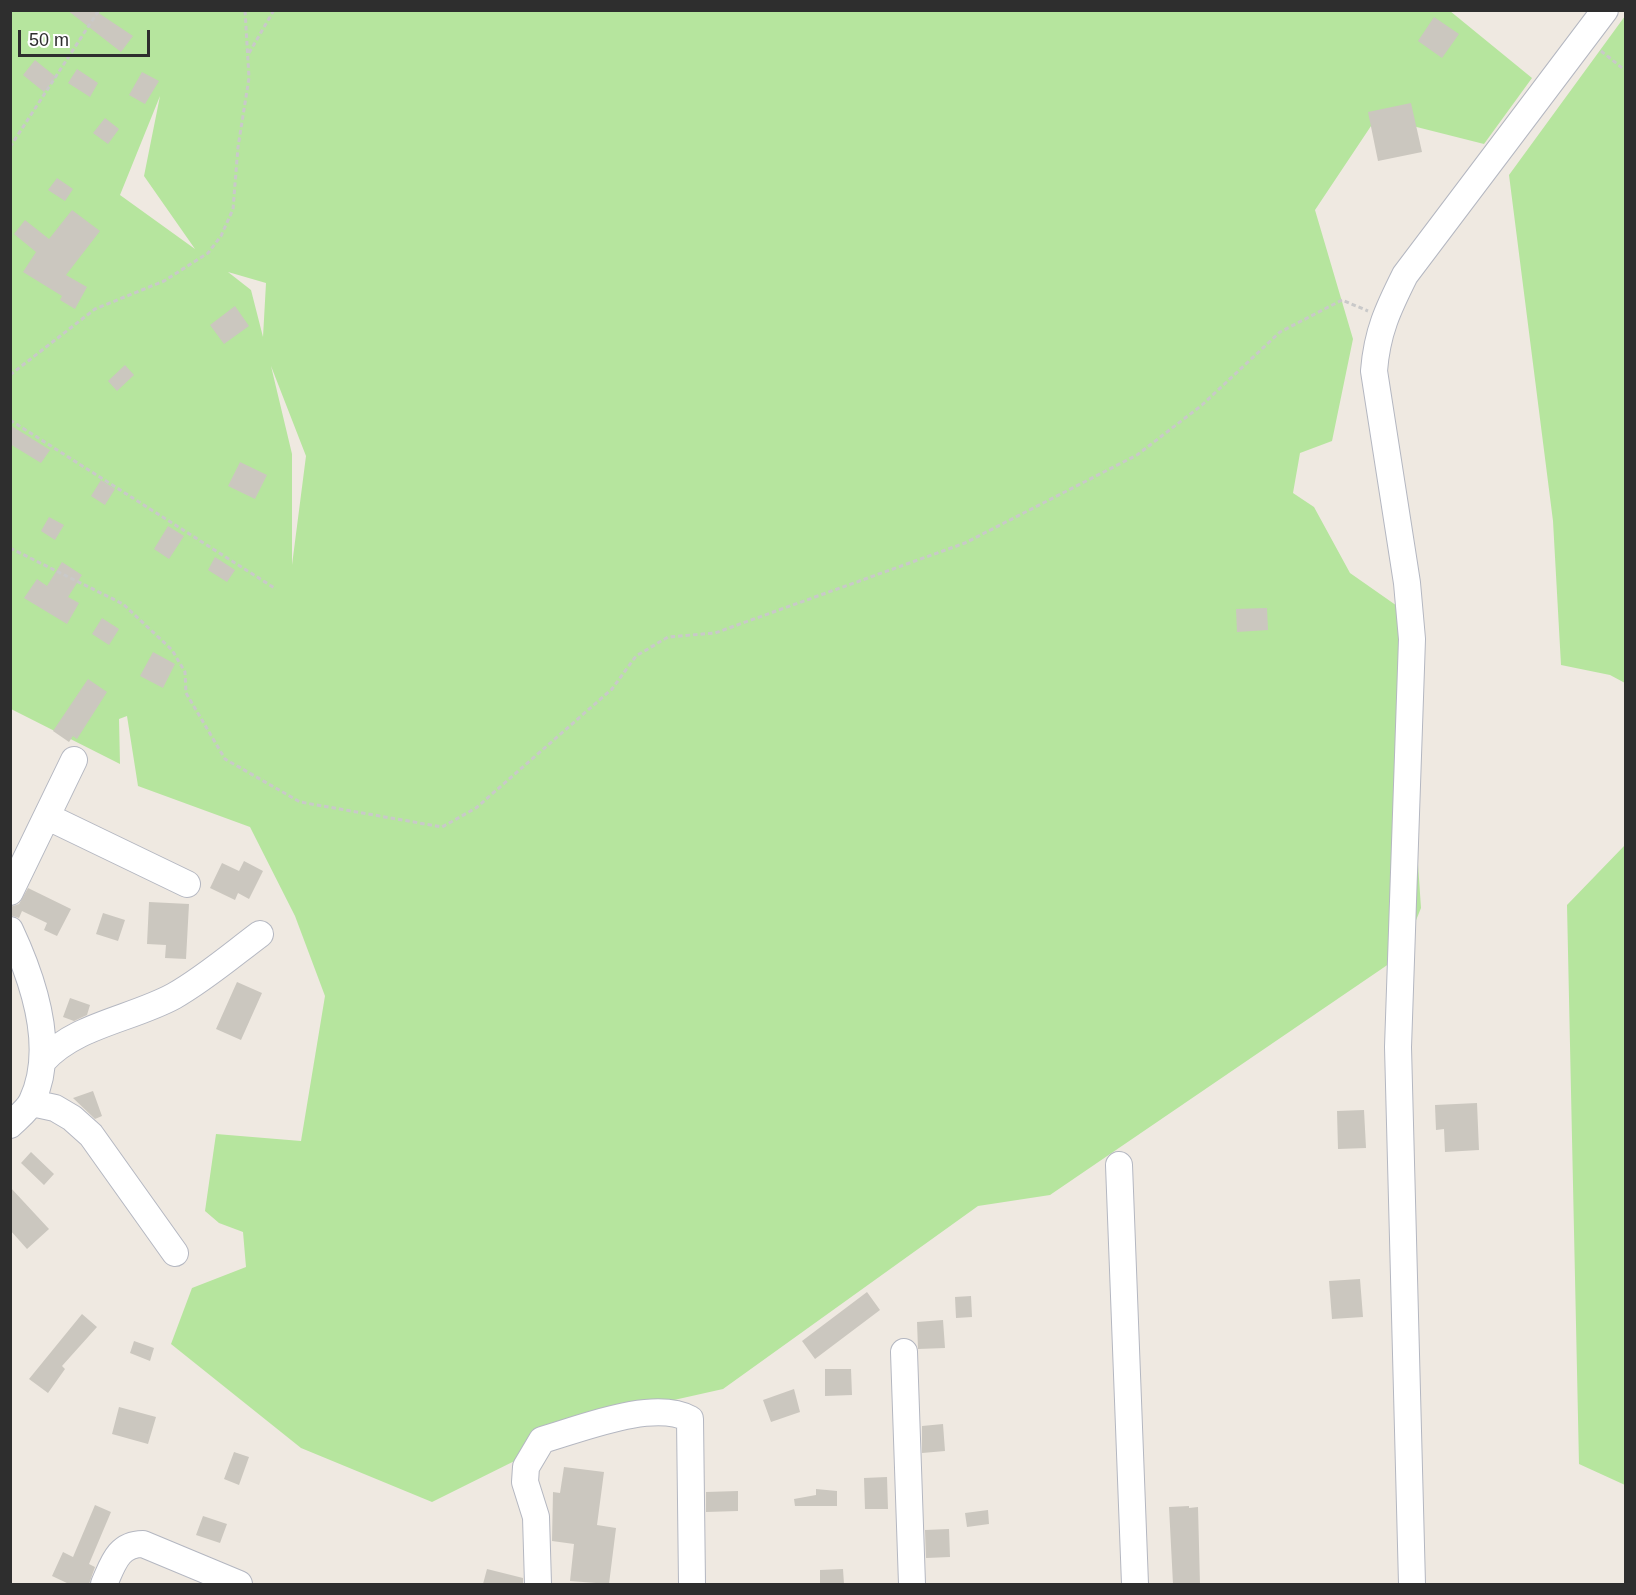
<!DOCTYPE html>
<style>
body{margin:0}
#map{position:relative;width:1636px;height:1595px;overflow:hidden;background:#efe9e1;font-family:Arial,sans-serif}
canvas{display:block}
.frame{position:absolute;inset:0;border:12px solid #2e2e2e;pointer-events:none}
.scale{position:absolute;left:18px;top:30px;width:132px;height:27px;box-sizing:border-box;border:3px solid #2e2e2e;border-top:0;padding-left:8px;font-size:18px;line-height:21px;white-space:nowrap;color:#2e2e2e;-webkit-text-stroke:4px #fff;paint-order:stroke}
</style>
<div id="map">
<canvas width="1636" height="1595"></canvas>
<div class="frame"></div>
<div class="scale">50 m</div>
</div>
<script>
const ctx = document.querySelector('canvas').getContext('2d');
ctx.lineJoin = 'round';
function fillPath(path, color) {
  ctx.fillStyle = color;
  ctx.fill(path, 'evenodd');
}
function stroke(path, color, width, dash) {
  ctx.strokeStyle = color;
  ctx.lineWidth = width;
  ctx.lineCap = dash ? 'butt' : 'round';
  ctx.setLineDash(dash || []);
  ctx.stroke(path);
}
const green = new Path2D(`
 M10 11H1450L1532 78 1484 144 1377 117 1315 210 1353 339 1332 441 1300 453 1293 493 1314 507 1350 573 1410 615 1407 703 1421 908 1402 955 1050 1195 978 1206 723 1389 607 1415 432 1502 301 1448 171 1344 192 1288 246 1267 243 1232 219 1223 205 1211 216 1134 301 1141 325 996 295 916 250 827 138 786 127 716 119 719 120 764 11 709ZM160 96 144 176 195 249 120 195ZM228 272 266 283 263 337 251 290ZM271 366 306 456 292 565V454Z
 M1625 16V683L1610 675 1561 665 1553 521 1509 175Z
 M1625 845V1485L1579 1464 1567 905Z`);
const building = new Path2D(`
 M67 10H94L133 36 121 52Z
 M1434 17 1459 34 1442 58 1418 41Z
 M35 60 56 77 44 92 23 75Z
 M77 69 98 83 90 97 68 83Z
 M142 72 159 81 145 104 129 95Z
 M1411 103 1422 152 1378 161 1368 112Z
 M105 118 119 129 108 144 93 133Z
 M57 178 73 189 65 201 48 190Z
 M72 210 100 231 66 275 87 287 75 309 60 300 62 296 23 272 36 252 14 234 25 220 49 239Z
 M235 306 249 326 224 344 210 325Z
 M125 365 134 375 117 391 108 381Z
 M10 425 50 450 41 463 10 444Z
 M240 462 267 475 255 499 228 486Z
 M101 480 115 489 105 505 91 496Z
 M49 517 64 525 55 540 41 531Z
 M168 526 184 536 169 559 154 549Z
 M215 557 235 570 227 582 208 570Z
 M62 562 82 575 68 597 79 603 67 624 24 598 37 579 47 586Z
 M1267 608 1268 630 1237 632 1236 609Z
 M102 618 119 629 109 645 92 634Z
 M153 652 175 664 163 688 140 676Z
 M88 679 107 692 77 739 73 736 69 742 53 731Z
 M244 861 263 871 249 899 238 893 235 900 210 888 222 863 239 871Z
 M28 888 71 909 57 936 44 930 47 923 22 911 19 918 10 915V907L19 904Z
 M149 902 189 904 186 959 165 958 166 945 147 944Z
 M103 913 125 920 118 941 96 934Z
 M237 982 262 993 241 1040 216 1029Z
 M70 998 90 1005 87 1015 74 1021 63 1017Z
 M93 1091 102 1116 95 1119 73 1098Z
 M1477 1103 1479 1150 1445 1152 1444 1129 1436 1130 1435 1105Z
 M1364 1110 1366 1148 1338 1149 1337 1111Z
 M31 1152 54 1174 44 1185 21 1163Z
 M10 1187 49 1229 27 1249 10 1230Z
 M1360 1279 1363 1317 1332 1319 1329 1281Z
 M867 1292 880 1310 815 1359 802 1341Z
 M971 1296 972 1317 956 1318 955 1297Z
 M82 1314 97 1327 62 1366 65 1369 48 1393 29 1379Z
 M943 1320 945 1348 918 1349 917 1322Z
 M134 1341 154 1348 150 1361 130 1353Z
 M825 1369H851L852 1395 825 1396Z
 M794 1389 800 1412 771 1422 763 1400Z
 M119 1407 156 1417 148 1444 112 1434Z
 M943 1424 945 1451 922 1453V1426Z
 M234 1452 249 1457 239 1485 224 1479Z
 M564 1467 604 1472 597 1525 616 1528 609 1584 570 1581 574 1544 552 1541 553 1492 560 1493Z
 M887 1477 888 1509H865L864 1478Z
 M816 1489 837 1491V1506H795L794 1499 816 1495Z
 M738 1491V1511L706 1512V1492Z
 M95 1505 111 1512 89 1564 95 1567 89 1584H69L52 1576 63 1552 73 1557Z
 M1189 1506V1508L1198 1507 1200 1584H1173L1169 1507Z
 M988 1510 989 1524 967 1527 965 1513Z
 M203 1516 227 1524 220 1543 196 1535Z
 M949 1529 950 1557 926 1558 925 1530Z
 M487 1569 523 1578V1584H483Z
 M843 1569 844 1584H820V1570Z`);
const path = new Path2D(`
 M1601 51 1626 71
 M249 53 274 10
 M10 147 99 10
 M10 375 95 309 164 281 208 253 221 236 233 209 238 147 249 78 245 10
 M10 420 276 589
 M10 548 123 604 172 650 185 672 186 693 225 759 300 802 442 827 476 808 612 689 636 656 668 637 715 633 965 543 1137 455 1202 405 1280 332 1342 300 1368 311`);
const minor = new Path2D(`
 M48 817 187 884
 M10 892 74 760
 M10 930C33 979 57 1048 32 1101 28 1110 17 1118 10 1125
 M43 1061C75 1025 132 1019 174 996 204 979 232 955 260 934
 M32 1103 55 1108 72 1118 91 1135 175 1253
 M1119 1165 1135 1584
 M904 1352 912 1584
 M104 1584C113 1564 118 1544 143 1544L239 1584
 M538 1584 536 1517 525 1482 526 1467 542 1440C581 1429 653 1399 690 1419L692 1584
 M1412 1584 1398 1047 1412 639 1407 583 1374 371C1377 332 1388 309 1405 275L1605 10`);
fillPath(green, '#b6e59e');
fillPath(building, '#cbc7bf');
stroke(minor, '#b4b7c1', 28);
stroke(path, '#c9c9c9', 3, [4.5, 3]);
stroke(minor, '#fff', 26);
</script>
